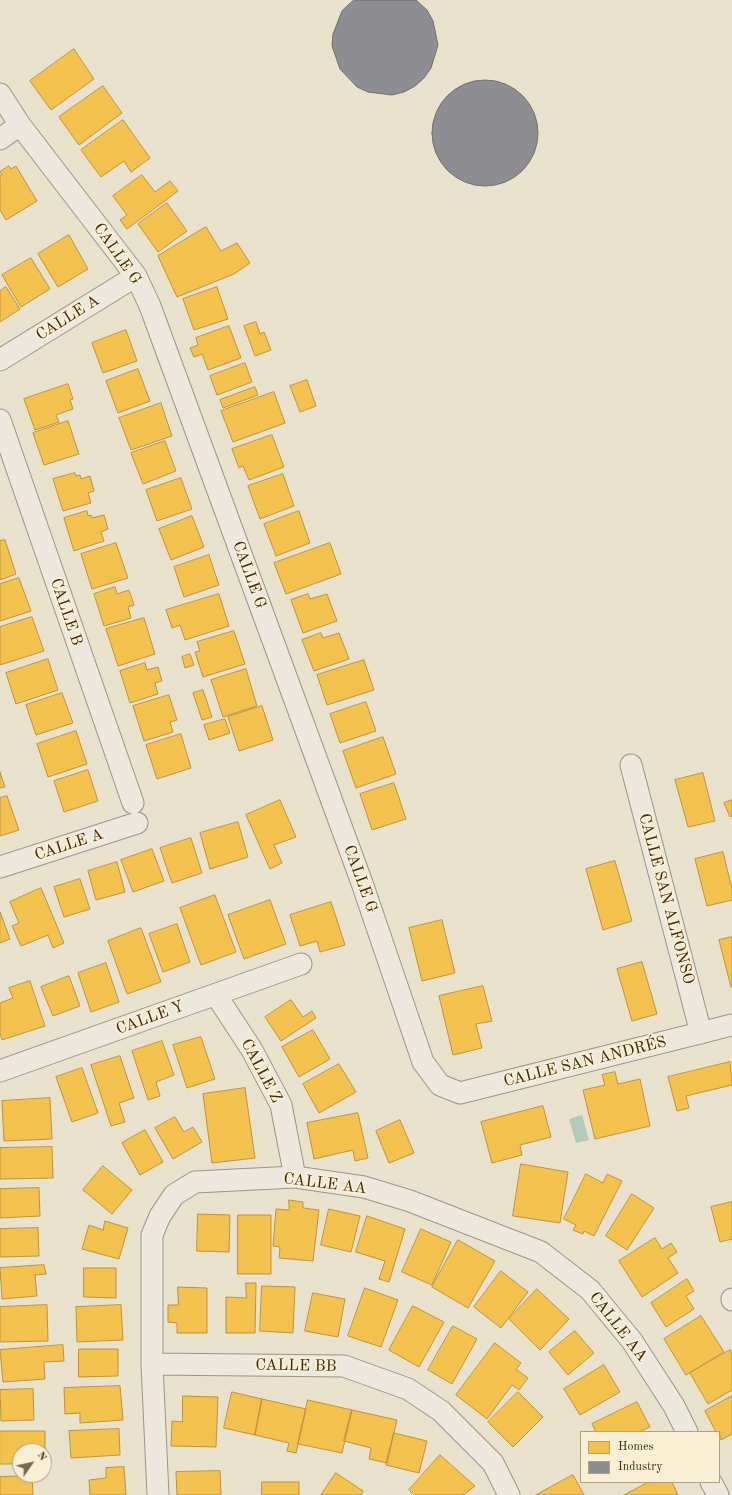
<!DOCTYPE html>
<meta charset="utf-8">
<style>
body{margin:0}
#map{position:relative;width:732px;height:1495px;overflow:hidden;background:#e8e1cb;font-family:"Old Standard TT",serif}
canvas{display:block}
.legend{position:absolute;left:580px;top:1431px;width:140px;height:52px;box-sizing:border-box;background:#f8efd5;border:1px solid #b09f84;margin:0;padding:5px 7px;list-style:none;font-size:12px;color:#44280a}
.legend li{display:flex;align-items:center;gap:8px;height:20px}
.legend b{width:20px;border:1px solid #b09f84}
.north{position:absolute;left:12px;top:1443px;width:40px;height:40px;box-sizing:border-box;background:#f8efd5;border:1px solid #b09f84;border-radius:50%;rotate:56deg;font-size:11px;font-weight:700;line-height:16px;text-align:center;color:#44280a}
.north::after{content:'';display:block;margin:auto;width:14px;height:18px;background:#7d694e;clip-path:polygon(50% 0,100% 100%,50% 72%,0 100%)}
</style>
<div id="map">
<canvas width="732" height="1495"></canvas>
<ul class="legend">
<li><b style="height:11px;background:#f2c14e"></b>Homes</li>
<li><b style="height:11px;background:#8d8d92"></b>Industry</li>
</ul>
<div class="north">N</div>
</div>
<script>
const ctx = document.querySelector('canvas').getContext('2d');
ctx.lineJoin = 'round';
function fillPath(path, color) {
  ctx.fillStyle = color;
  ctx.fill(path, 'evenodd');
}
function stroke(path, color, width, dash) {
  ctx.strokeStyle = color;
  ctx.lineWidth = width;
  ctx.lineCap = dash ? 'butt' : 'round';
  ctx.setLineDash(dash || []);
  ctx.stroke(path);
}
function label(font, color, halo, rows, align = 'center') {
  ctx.font = font + ' "Old Standard TT",serif';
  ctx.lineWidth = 4;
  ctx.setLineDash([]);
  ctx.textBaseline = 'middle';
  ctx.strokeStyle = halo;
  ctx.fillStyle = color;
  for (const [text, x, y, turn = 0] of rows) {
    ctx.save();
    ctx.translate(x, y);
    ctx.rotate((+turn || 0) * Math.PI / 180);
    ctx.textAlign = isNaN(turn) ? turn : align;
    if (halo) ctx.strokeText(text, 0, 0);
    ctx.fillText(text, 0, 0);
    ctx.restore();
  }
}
const water = new Path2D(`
 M582 1115 589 1140 576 1143 569 1119Z`);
const homes = new Path2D(`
 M74 49 94 79 51 110 30 81Z
 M103 86 122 113 79 145 59 117Z
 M123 120 150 158 131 172 124 161 101 177 81 150Z
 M9 166 11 169 16 166 37 201 6 220 0 210V176L2 175 0 172Z
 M142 175 155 192 170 181 178 191 127 229 120 220 127 215 113 196Z
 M167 203 187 231 158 252 138 224Z
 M206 227 221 251 237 243 250 263 234 274 177 297 158 256Z
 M69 235 88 269 58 287 38 254Z
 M31 258 50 289 21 307 2 275Z
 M6 287 20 309 0 322V291Z
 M217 287 228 319 194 330 183 299Z
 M256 322 260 334 264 332 271 350 255 356 244 326Z
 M229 326 241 358 208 370 202 354 194 357 190 348 198 345 196 338Z
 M126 330 137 361 103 373 92 343Z
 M245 363 252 382 217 395 210 376Z
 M138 369 150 401 118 413 106 381Z
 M307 380 316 406 300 412 290 386Z
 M68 384 73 399 70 400 73 409 56 415 59 422 35 430 24 399Z
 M255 387 258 395 223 408 220 400Z
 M274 392 285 423 233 442 221 411Z
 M161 403 172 436 131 450 119 418Z
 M68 421 79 454 44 465 33 433Z
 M272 435 284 467 249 480 243 466 239 468 232 449Z
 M165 441 176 471 143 484 131 453Z
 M75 473 76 476 80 475 81 479 90 476 94 491 88 493 91 503 63 511 53 479Z
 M283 474 294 506 260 519 248 486Z
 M181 478 192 509 157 521 146 490Z
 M87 511 88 516 91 515 92 518 104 515 108 529 101 532 104 541 74 551 64 518Z
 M299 511 310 543 276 556 264 524Z
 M192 516 204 547 171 560 159 529Z
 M5 540 16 574 0 580V541Z
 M116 543 128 578 92 589 81 554Z
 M330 543 341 574 286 594 274 563Z
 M209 555 219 585 184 597 174 567Z
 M19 578 31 611 0 621V584Z
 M115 587 117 594 129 590 134 605 128 607 131 618 104 626 94 594Z
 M219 594 229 626 185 640 180 625 172 628 166 610Z
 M308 594 310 599 327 594 337 621 303 633 291 600Z
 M32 617 44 651 0 665V627Z
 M144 618 155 654 118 666 106 629Z
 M234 631 245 664 203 677 195 652 200 651 197 642Z
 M321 633 323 638 339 633 349 659 314 671 302 640Z
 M190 654 194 665 185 668 182 657Z
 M48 659 58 690 16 704 6 673Z
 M364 660 374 690 327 705 317 675Z
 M145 663 147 670 158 667 162 681 155 683 158 694 130 703 120 671Z
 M246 669 257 706 223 717 211 680Z
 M203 690 212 717 202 720 193 693Z
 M62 693 73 723 36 735 26 705Z
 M169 695 177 720 170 722 173 732 144 741 133 706Z
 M366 702 376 731 340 743 330 714Z
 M262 706 273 740 239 751 228 717Z
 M225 719 230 733 209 740 204 725Z
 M76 731 87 764 48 777 37 744Z
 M181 734 191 768 157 779 146 745Z
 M383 737 396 774 356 788 343 751Z
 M88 770 98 801 64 812 54 781Z
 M0 772 5 787 0 788Z
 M703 773 715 821 688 827 675 780Z
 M394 783 406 819 372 830 360 794Z
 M7 796 19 830 0 836V798Z
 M280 800 296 837 274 845 282 863 270 869 246 815Z
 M732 800V816L730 817 724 803Z
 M238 822 248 857 210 869 200 833Z
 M191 838 202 873 172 883 160 848Z
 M152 849 164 881 133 892 121 860Z
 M723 852 732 889V900L707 906 695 859Z
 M615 861 632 921 603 930 586 869Z
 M117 862 125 892 96 900 88 871Z
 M80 879 90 909 64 917 54 887Z
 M41 888 64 943 53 948 48 935 21 946 12 926 19 923 10 902Z
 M215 895 236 952 201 965 180 908Z
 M270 900 286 944 244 959 228 915Z
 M331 902 345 945 320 952 317 941 300 946 290 915Z
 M0 912 10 939 0 943Z
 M442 920 455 973 422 981 409 928Z
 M177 924 190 962 163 972 149 934Z
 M141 928 161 982 127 994 108 941Z
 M732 937V987H731L719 940Z
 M642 962 657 1014 632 1021 617 969Z
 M106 963 119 1002 91 1012 78 973Z
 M69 976 80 1006 53 1016 41 987Z
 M30 981 45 1026 2 1040 0 1033V1003L13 998 9 988Z
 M483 986 492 1021 476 1024 482 1048 453 1055 439 996Z
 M291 1000 303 1017 312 1011 316 1018 281 1041 265 1017Z
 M313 1030 330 1059 299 1077 282 1047Z
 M201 1037 215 1079 187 1088 173 1045Z
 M162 1041 174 1075 156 1082 160 1096 148 1100 132 1051Z
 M120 1056 134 1098 119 1103 125 1122 111 1126 91 1065Z
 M730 1062 732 1085 686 1096 689 1108 677 1111 668 1077Z
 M339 1064 356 1092 319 1113 303 1084Z
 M82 1068 98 1113 72 1122 56 1077Z
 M615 1072 618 1084 640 1079 650 1126 595 1139 583 1090 605 1085 602 1075Z
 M245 1088 255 1158 212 1163 203 1094Z
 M50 1098 52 1139 4 1141 2 1101Z
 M543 1106 551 1137 520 1145 522 1155 492 1163 481 1122Z
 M358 1113 368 1158 355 1161 353 1150 314 1159 307 1123Z
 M175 1117 184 1132 193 1127 202 1142 173 1159 155 1128Z
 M400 1120 414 1153 389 1163 376 1131Z
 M145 1130 163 1162 140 1175 122 1143Z
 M52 1147 53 1178 0 1179V1148Z
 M521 1164 568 1172 560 1223 513 1216Z
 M103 1166 132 1190 112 1214 83 1190Z
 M586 1174 603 1183 607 1174 622 1181 594 1236 584 1231 583 1234 573 1230 576 1225 564 1219Z
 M39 1188 40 1216 0 1218V1189Z
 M632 1194 654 1208 627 1250 606 1236Z
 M289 1200 303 1202V1208L319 1210 313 1261 279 1258 280 1247 273 1246 276 1209 289 1210Z
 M732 1202V1239L720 1242 711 1207Z
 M329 1209 360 1216 351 1252 321 1245Z
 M198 1214 230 1215 229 1252 197 1251Z
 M238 1215H271V1274H238Z
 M367 1216 405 1229 389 1282 379 1279 385 1261 356 1252Z
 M105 1221 128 1228 119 1259 82 1249 89 1225 103 1230Z
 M38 1228 39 1256 0 1257V1229Z
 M421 1229 451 1242 432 1285 402 1272Z
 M655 1238 662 1249 671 1243 677 1252 668 1258 678 1273 642 1297 619 1261Z
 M458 1240 495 1261 468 1308 432 1287Z
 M44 1265 46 1274 35 1275 37 1296 2 1299 0 1268Z
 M84 1268H116V1298L84 1297Z
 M501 1271 528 1292 501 1328 474 1307Z
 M687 1279 694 1291 686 1296 694 1309 666 1327 651 1303Z
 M246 1283H256L255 1333H226V1297L246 1298Z
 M262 1286 295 1287 293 1333 260 1331Z
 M178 1287 207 1288V1333H177V1323L168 1322V1305H178Z
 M365 1288 398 1300 381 1347 348 1336Z
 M537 1289 569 1319 540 1350 509 1319Z
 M313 1293 345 1299 338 1337 305 1331Z
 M47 1305 48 1341 0 1342V1307Z
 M121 1305 123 1340 77 1342 76 1307Z
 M413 1306 444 1322 419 1367 389 1350Z
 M701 1316 724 1352 686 1375 664 1339Z
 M453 1326 477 1339 452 1384 428 1370Z
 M575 1331 594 1353 568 1375 549 1352Z
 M495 1343 521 1363 516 1369 528 1378 519 1390 512 1385 487 1419 456 1395Z
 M63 1345 64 1361 44 1362 45 1379 3 1382 0 1350Z
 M79 1349H118V1376L79 1377Z
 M730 1350 732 1354V1390L708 1404 690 1373Z
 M604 1365 620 1392 580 1415 564 1389Z
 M120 1386 123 1420 80 1423V1413L65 1414 64 1388Z
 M33 1389 34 1420 1 1421 0 1390Z
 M232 1392 262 1399 255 1435 224 1428Z
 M518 1392 543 1417 513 1447 488 1422Z
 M183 1396 218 1397 216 1447 171 1446 172 1421 182 1422Z
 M732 1396V1434L721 1440 719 1432H716L705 1411Z
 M262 1399 306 1409 296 1453 287 1451 289 1443 255 1435Z
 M308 1400 352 1410 342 1453 298 1444Z
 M637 1402 650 1427 639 1432H596L592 1424Z
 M352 1410 397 1420 387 1463 369 1459 371 1448 344 1441Z
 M119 1429 120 1455 71 1458 69 1431Z
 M0 1431H45V1464L44 1451H20V1464H0Z
 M394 1433 427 1441 419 1473 386 1465Z
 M440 1455 475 1486 463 1495H414L409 1490Z
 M124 1467 126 1495H90L89 1480 106 1478V1468Z
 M220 1471 221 1495H177L176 1472Z
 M336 1473 363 1491 361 1495H321Z
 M573 1475 584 1495H536Z
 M32 1476 33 1495H0V1477Z
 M262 1482H299V1495H262Z
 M649 1482H672L678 1495H624Z`);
const industry = new Path2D(`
 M354 0H416L427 10 433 21 438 45 431 68 424 78 415 86 404 92 392 95 368 92 357 87 340 69 332 46 333 34 342 11Z
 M432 133a53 53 0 1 1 106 0a53 53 0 1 1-106 0Z`);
const minor = new Path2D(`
 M0 94 20 125 136 276 150 306 362 883 423 1062 440 1085 460 1093 732 1025
 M0 139 20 125
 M0 360 136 276
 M0 420 133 803
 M631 765 701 1033
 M0 867 137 823
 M216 995 252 1050 281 1105 295 1177
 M0 1071 301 964
 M732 1300V1299
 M152 1364 344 1366 408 1389 441 1411 493 1463 509 1495
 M711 1482 718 1495
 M158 1495 152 1364V1235L160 1216 174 1195 195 1182 295 1177 364 1187 410 1201 541 1252 590 1290 632 1341 674 1406 687 1432`);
const streetNames = [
 ["CALLE G",117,254,55],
 ["CALLE A",68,318,-32],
 ["CALLE G",249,575,70],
 ["CALLE B",66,612,71],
 ["CALLE A",69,845,-18],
 ["CALLE G",360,879,70],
 ["CALLE SAN ALFONSO",666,899,75],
 ["CALLE Y",150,1018,-20],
 ["CALLE SAN ANDRÉS",585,1062,-14],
 ["CALLE Z",261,1071,62],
 ["CALLE AA",325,1184,7],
 ["CALLE AA",618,1327,52],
 ["CALLE BB",296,1366,1]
];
fillPath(water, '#b3cab9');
fillPath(homes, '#f2c14e');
stroke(homes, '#be933a', 1);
fillPath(industry, '#8d8d92');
stroke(industry, '#776f69', 1);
stroke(minor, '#9c9484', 23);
stroke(minor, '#ece8dd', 21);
label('16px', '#44280a', '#f8efd5', streetNames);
</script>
